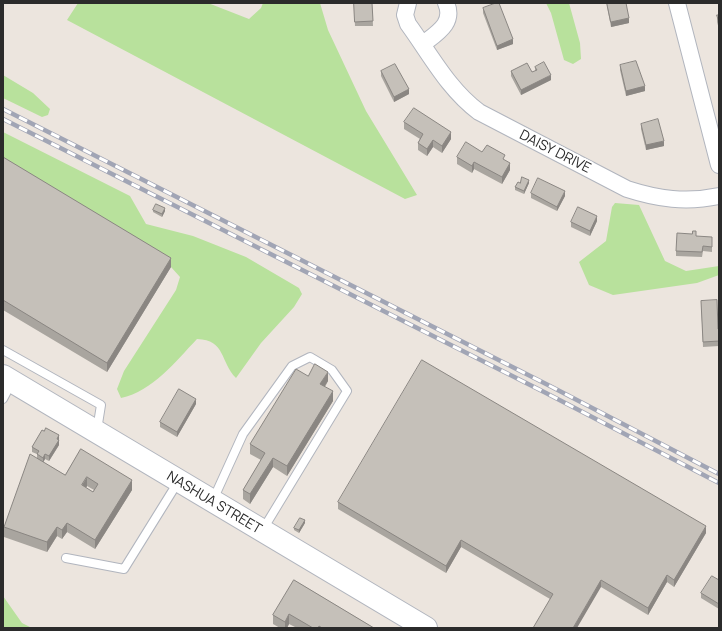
<!DOCTYPE html>
<style>
body{margin:0}
#map{position:relative;width:722px;height:631px;overflow:hidden;background:#ece5de;font-family:Manrope,sans-serif}
canvas{display:block}
.frame{position:absolute;inset:0;border:4px solid #2b2b2b;pointer-events:none}
</style>
<div id="map">
<canvas width="722" height="631"></canvas>
<div class="frame"></div>
</div>
<script>
const ctx = document.querySelector('canvas').getContext('2d');
ctx.lineJoin = 'round';
function fillPath(path, color) {
  ctx.fillStyle = color;
  ctx.fill(path, 'evenodd');
}
function stroke(path, color, width, dash) {
  ctx.strokeStyle = color;
  ctx.lineWidth = width;
  ctx.lineCap = dash ? 'butt' : 'round';
  ctx.setLineDash(dash || []);
  ctx.stroke(path);
}
function label(font, color, halo, rows, align = 'center') {
  ctx.font = font + ' Manrope,sans-serif';
  ctx.lineWidth = 4;
  ctx.setLineDash([]);
  ctx.textBaseline = 'middle';
  ctx.strokeStyle = halo;
  ctx.fillStyle = color;
  for (const [text, x, y, turn = 0] of rows) {
    ctx.save();
    ctx.translate(x, y);
    ctx.rotate((+turn || 0) * Math.PI / 180);
    ctx.textAlign = isNaN(turn) ? turn : align;
    if (halo) ctx.strokeText(text, 0, 0);
    ctx.fillText(text, 0, 0);
    ctx.restore();
  }
}
const green = new Path2D(`
 M78 3H208L249 19 261 8 263 3H320L328 30 366 111 417 195 405 199 67 20Z
 M546 3H569L580 43 581 59 573 64 564 60 551 13Z
 M3 75 33 93 50 109 48 115 42 117 3 98Z
 M3 132 130 196 146 224 193 236 246 257 299 288 302 294 294 307 261 343 236 378C220 362 226 340 197 339 175 362 153 391 121 398L117 389 124 371 176 290 180 277 171 267 3 166Z
 M615 203 639 205 665 261 686 271 719 266V275L697 283 613 295 589 285 579 262 606 241 612 207Z
 M3 596 22 623 32 628H3Z`);
const service = new Path2D(`
 M3 350 101 405 97 430
 M3 399 12 382
 M213 500 243 434 292 366 310 357 332 370 347 391 262 531
 M66 558 124 569 178 482`);
const minor = new Path2D(`
 M408 3 405 15 408 24C430 54 448 89 479 112L627 189C658 199 686 203 719 196
 M677 3 719 165
 M423 44C437 33 455 23 446 3`);
const secondary = new Path2D(`
 M3 376 426 628`);
const rail = new Path2D(`
 M3 109 550 386 719 474
 M3 119 546 393 719 483`);
const wall = new Path2D(`
 M354 3H372L373 26H355Z
 M607 3H626L629 23 611 27 607 6Z
 M483 8 513 44 497 50 483 13Z
 M717 15H719V29L717 22Z
 M620 65 645 91 626 96 620 70Z
 M535 67 551 80 521 95 511 76V71L532 72 535 71Z
 M381 71 409 94 394 102 381 76Z
 M404 122 451 139 442 153 433 147 427 156 418 150V143L420 139 404 129Z
 M641 124 664 146 646 150 641 129Z
 M482 152 505 161 510 170 502 184 474 169 472 173 457 164V157Z
 M3 157 171 267 107 372 3 310Z
 M520 183H529L524 194 515 190V187Z
 M531 193 565 196 557 211 531 198Z
 M153 210 165 211 162 217 153 212Z
 M597 221 590 236 571 227V222Z
 M696 236 712 242V252L703 251 702 257 676 256V251Z
 M701 301 718 329H719V346L703 347Z
 M308 376 328 381 325 387 333 401 287 476 273 467 250 504 243 499V490L261 460 250 454V444Z
 M196 404 177 437 160 427V422Z
 M44 431 59 435V445L49 461 45 459 43 462 65 475 81 449 132 490 95 549 67 532 62 539 57 536 47 552 4 537V527L37 459V454L32 452V447ZM87 486 94 490 93 492 86 488Z
 M338 502 706 533 674 587 667 582 648 615 601 587 550 599 461 547 446 573 338 509Z
 M305 523 299 533 294 530V528Z
 M294 580 374 628H297L289 624 287 628H280L273 624V615Z
 M719 580V609L701 598V593Z`);
const shadedWall = new Path2D(`
 M629 18V23L611 27V22Z
 M513 39V44L497 50V46Z
 M551 75V80L521 95V90Z
 M645 86V91L626 96V91Z
 M409 89V94L394 102V97Z
 M451 132V139L442 153V146Z
 M433 140V147L427 156V149Z
 M664 141V146L646 150V145Z
 M474 162V169L472 173V166Z
 M510 163V170L502 184V177Z
 M529 180V183L524 194V191Z
 M565 191V196L557 211V207Z
 M165 208V211L162 217V214Z
 M597 216V221L590 236V231Z
 M171 258V267L107 372V363Z
 M328 372V381L320 393V384Z
 M333 391V401L287 476V466Z
 M196 399V404L177 437V432Z
 M59 435V445L49 461V456Z
 M45 454V459L43 463V458Z
 M273 458V467L250 504V494Z
 M87 477V486L82 495V485Z
 M132 480V490L95 549V540Z
 M305 520V523L299 533V530Z
 M67 523V532L62 539V530Z
 M706 526V533L674 587V580Z
 M57 527V536L47 552V542Z
 M461 540V547L446 573V566Z
 M667 575V582L648 615V608Z
 M601 580V587L577 628H573Z
 M289 614V624L287 628H285V622Z`);
const building = new Path2D(`
 M354 3H372L373 21 355 22Z
 M496 3H499L513 39 497 46 483 8Z
 M607 3H626L629 18 611 22Z
 M717 15H719V22Z
 M636 61 645 86 626 91 620 65Z
 M544 62 551 75 521 90 511 71 527 63 532 72 537 70 535 67Z
 M395 64 409 89 394 97 381 71Z
 M414 108 451 132 442 146 433 140 427 149 418 143 423 134 404 122Z
 M658 119 664 141 646 145 641 124Z
 M466 142 482 152 487 145 505 155 503 159 510 163 502 177 474 162 472 166 457 157Z
 M3 157 171 258 107 363 3 300Z
 M522 177 529 180 524 191 515 187 518 182 520 183Z
 M538 178 565 191 557 207 531 193Z
 M156 204 165 208 162 214 153 210Z
 M578 207 597 216 590 231 571 222Z
 M693 231H696V236L712 237V247L703 246 702 252 676 251 677 233 692 234Z
 M717 300 718 329H719V341L703 342 701 301Z
 M422 360 706 526 674 580 667 575 648 608 601 580 573 628H533L553 594 461 540 446 566 338 502Z
 M315 364 328 372 320 384 333 391 287 466 273 458 250 494 243 490 265 453 250 444 296 369 308 376Z
 M179 389 196 399 177 432 160 422Z
 M46 428 59 435 57 439 59 440 49 456 45 454 43 458 37 454 39 451 32 447 42 430 44 431Z
 M81 449 132 480 95 540 67 523 62 530 57 527 47 542 4 527 30 454 65 475ZM87 477 98 484 93 492 82 485Z
 M300 518 305 520 299 530 294 528Z
 M712 576 719 580V604L701 593Z
 M294 580 374 628H322L319 626 318 628H313L289 614 285 622 273 615Z`);
const streetNames = [
 ["DAISY DRIVE",555,152,27],
 ["NASHUA STREET",214,503,31]
];
fillPath(green, '#b8e19c');
stroke(service, '#b1b5be', 10);
stroke(minor, '#b1b5be', 18);
stroke(secondary, '#b1b5be', 24);
stroke(service, '#fff', 8);
stroke(minor, '#fff', 16);
stroke(secondary, '#fff', 22);
stroke(rail, '#a1a5b5', 4.5);
stroke(rail, '#fff', 3, [9]);
fillPath(wall, '#a9a59f');
fillPath(shadedWall, '#8a8682');
fillPath(building, '#c5c0b9');
stroke(building, '#8a8682', 1);
label('14px', '#2b2b2b', '#fff', streetNames);
</script>
